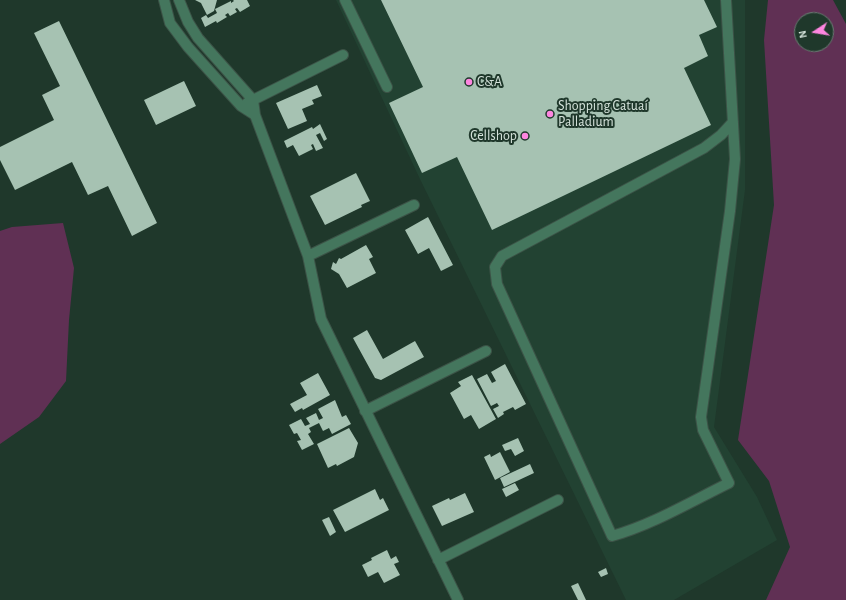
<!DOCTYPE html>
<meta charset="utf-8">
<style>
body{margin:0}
#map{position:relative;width:846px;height:600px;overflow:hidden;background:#1f382b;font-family:"Alegreya Sans",sans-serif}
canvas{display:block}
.north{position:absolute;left:794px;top:12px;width:40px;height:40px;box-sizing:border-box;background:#1f382b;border:1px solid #677c71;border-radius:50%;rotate:258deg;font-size:11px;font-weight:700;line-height:16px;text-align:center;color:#d4e2da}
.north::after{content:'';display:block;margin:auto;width:14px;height:18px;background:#fe86e0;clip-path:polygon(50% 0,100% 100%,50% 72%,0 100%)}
</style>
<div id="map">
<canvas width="846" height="600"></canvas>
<div class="north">N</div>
</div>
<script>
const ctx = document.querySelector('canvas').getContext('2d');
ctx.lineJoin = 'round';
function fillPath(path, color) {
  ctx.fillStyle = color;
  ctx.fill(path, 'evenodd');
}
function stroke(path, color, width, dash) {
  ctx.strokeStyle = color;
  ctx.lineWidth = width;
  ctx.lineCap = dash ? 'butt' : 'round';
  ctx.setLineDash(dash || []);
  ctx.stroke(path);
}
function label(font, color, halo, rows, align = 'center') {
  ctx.font = font + ' "Alegreya Sans",sans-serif';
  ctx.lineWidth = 4;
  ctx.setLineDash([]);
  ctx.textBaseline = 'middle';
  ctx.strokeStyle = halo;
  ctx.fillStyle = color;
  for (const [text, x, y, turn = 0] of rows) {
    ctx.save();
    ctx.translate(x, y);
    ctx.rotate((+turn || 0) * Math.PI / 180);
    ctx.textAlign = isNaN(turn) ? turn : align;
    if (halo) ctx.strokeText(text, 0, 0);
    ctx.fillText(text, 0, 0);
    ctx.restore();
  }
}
const built = new Path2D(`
 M336 0H745V190L714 427 757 497 777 540 674 600H626L419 177Z`);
const green = new Path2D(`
 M768 0H833L846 24V600H766L790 547 769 481 738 440 774 205 764 40ZM802 20H826V44H802Z
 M63 223 74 268 69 320 66 381 39 417 0 444V231L12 227Z`);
const building = new Path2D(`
 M195 0H217L214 11 207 15 201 3Z
 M233 0H247L250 6 240 12 237 8 235 9 237 12 230 16 228 13 225 15 227 17 217 23 216 21 205 27 201 18 206 15 208 18 217 13 215 9 231 1V3L234 1Z
 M381 0H704L717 27 699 35 708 56 684 68 711 125 492 230 457 157 422 173 389 103 423 87Z
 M59 21 157 223 132 236 108 186 88 195 72 162 15 190 0 160V147L54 120 42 95 60 86 34 33Z
 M184 81 196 106 156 125 144 100Z
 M317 85 322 96 312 100 314 104 302 109 307 121 288 129 276 103Z
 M320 124 327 139 324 141 320 133 316 135 323 148 316 151 313 144 311 145 313 149 299 156 293 145 287 148 284 141 312 127 313 129Z
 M356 173 370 201 361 205 362 207 325 225 310 196Z
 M428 217 453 265 441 271 429 248 418 254 405 230Z
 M366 245 373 257 369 259 376 273 347 288 339 274 331 269 333 262 336 264 339 258 341 259Z
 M367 330 383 359 415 341 424 357 381 380 375 378 353 338Z
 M505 364 526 404 515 410 513 407 503 412 504 414 498 418 493 409 499 406 497 403 491 406 477 379 487 374 492 383 496 381 491 372Z
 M318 373 330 395 303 410 302 408 295 412 290 404 307 395 300 383Z
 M472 375 496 419 479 429 471 415 464 419 450 393 461 386 458 382Z
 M335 400 342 417 346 415 351 424 332 434 329 428 323 431 319 423 309 428 311 432 308 434 314 444 302 450 297 441 301 440 297 433 294 434 289 425 301 419 305 426 310 424 306 418 316 413 319 420 323 418 318 409Z
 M349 428 358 443 354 457 337 466 336 464 328 468 317 444Z
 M518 438 524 451 515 456 511 449 505 451 502 445Z
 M500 452 510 472 495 480 484 457 490 454 491 457Z
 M530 464 534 473 504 487 500 478Z
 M515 483 519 490 506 497 502 489Z
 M375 489 380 500 383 498 389 510 345 532 333 510Z
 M465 493 474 512 442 526 432 506 449 498 450 500Z
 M329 517 336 532 330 536 322 520Z
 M387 550 391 559 396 556 399 562 394 564 400 575 384 583 378 572 368 577 362 565 372 560 371 558Z
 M606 568 608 574 601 577 598 572Z
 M578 583 586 600H578L571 586Z`);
const minor = new Path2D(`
 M164 0 170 23 188 47 241 106 255 115
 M179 0 188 22 198 38 253 100 255 115 308 256 321 319 458 600
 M345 0 387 87
 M726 0 735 159 730 211 701 417 703 430 729 483C692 501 652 525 612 536L497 284 495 267 502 256 704 148 721 135 733 122
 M247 103 343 55
 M308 256 414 205
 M365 411 486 351
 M438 560 558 500`);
const markers = [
 [469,82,4,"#fe86e0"],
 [550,114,4,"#fe86e0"],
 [525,136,4,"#fe86e0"]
];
const poiNames = [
 ["C&A",477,82],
 ["Shopping Catuaí",558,106],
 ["Palladium",558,122],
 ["Cellshop",517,136,"right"]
];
fillPath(built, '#224232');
fillPath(green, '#603054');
fillPath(building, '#a6c2b2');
stroke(minor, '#3c5347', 12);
stroke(minor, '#44765d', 10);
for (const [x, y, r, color] of markers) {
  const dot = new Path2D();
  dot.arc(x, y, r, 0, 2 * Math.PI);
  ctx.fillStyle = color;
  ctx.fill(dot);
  stroke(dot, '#1f382b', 1.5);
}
label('14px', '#d4e2da', '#1f382b', poiNames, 'left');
</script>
